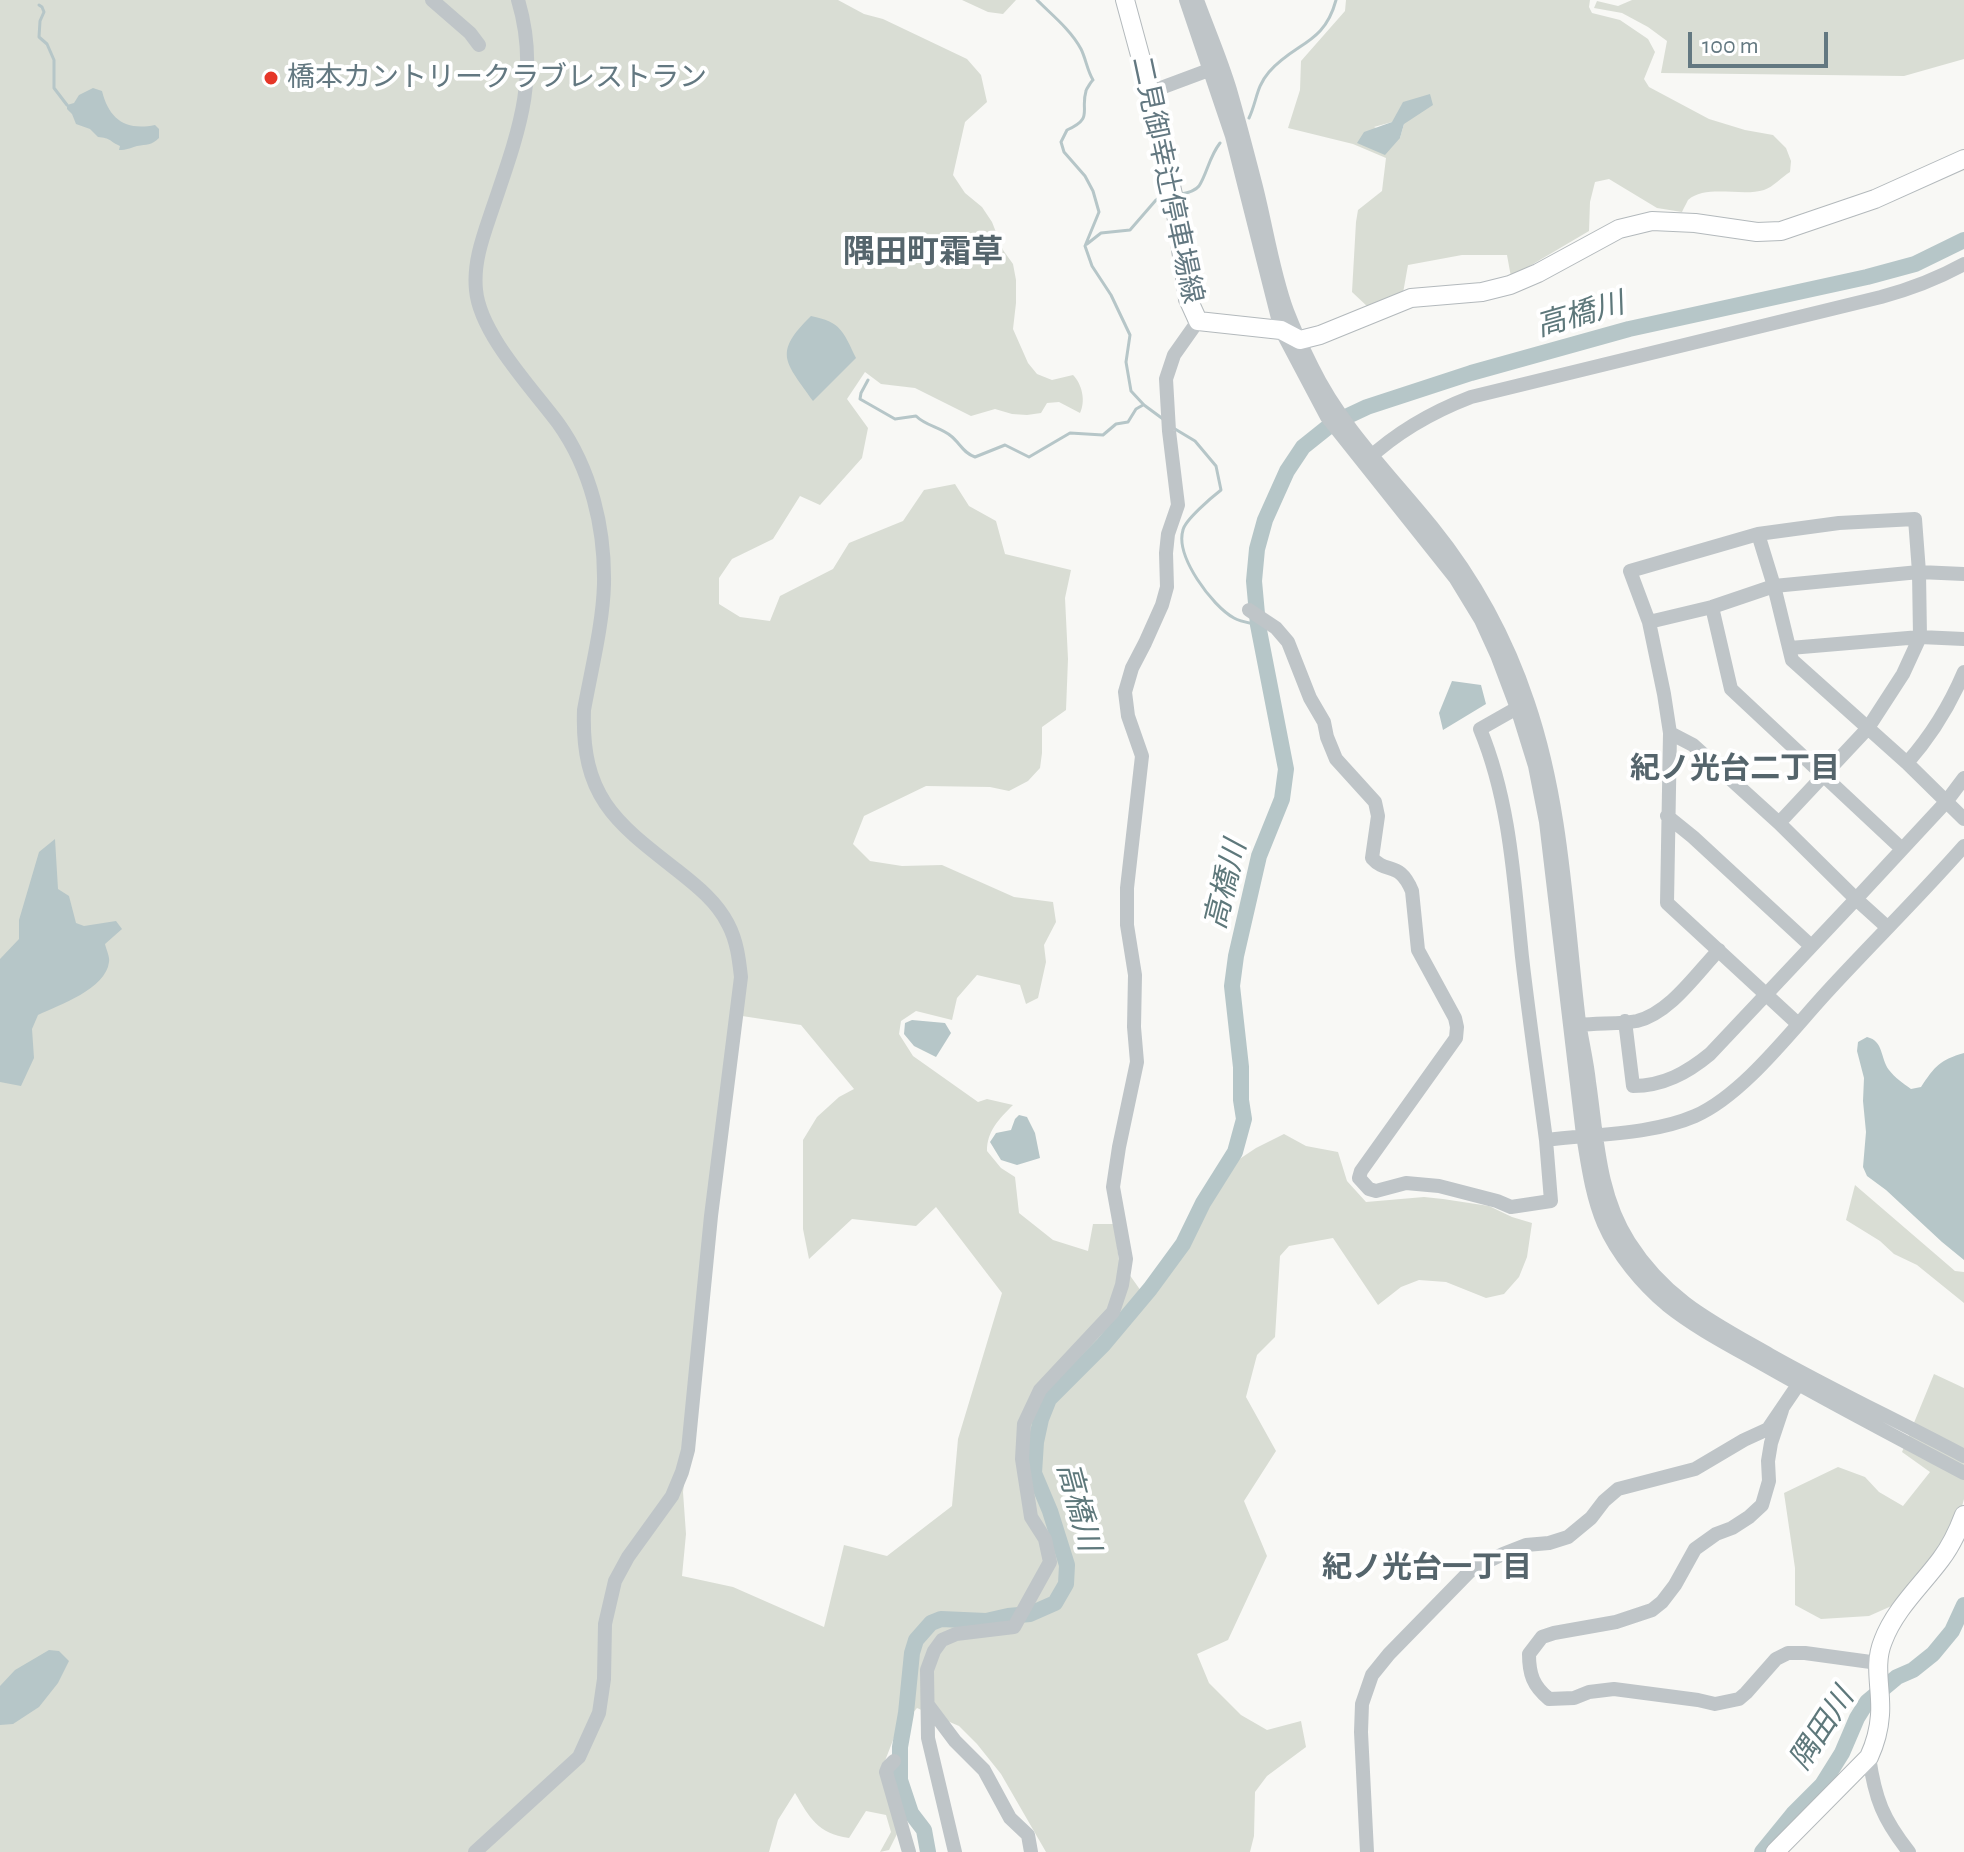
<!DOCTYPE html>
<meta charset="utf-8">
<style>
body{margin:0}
#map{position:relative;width:1964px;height:1852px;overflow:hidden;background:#f8f8f5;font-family:"Alegreya Sans",sans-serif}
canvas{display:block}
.scale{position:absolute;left:1688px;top:32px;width:140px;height:36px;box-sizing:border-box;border:4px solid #637881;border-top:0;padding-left:10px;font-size:24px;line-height:28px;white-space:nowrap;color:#637881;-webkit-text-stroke:6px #fff;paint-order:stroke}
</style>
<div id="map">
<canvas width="1964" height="1852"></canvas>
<div class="scale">100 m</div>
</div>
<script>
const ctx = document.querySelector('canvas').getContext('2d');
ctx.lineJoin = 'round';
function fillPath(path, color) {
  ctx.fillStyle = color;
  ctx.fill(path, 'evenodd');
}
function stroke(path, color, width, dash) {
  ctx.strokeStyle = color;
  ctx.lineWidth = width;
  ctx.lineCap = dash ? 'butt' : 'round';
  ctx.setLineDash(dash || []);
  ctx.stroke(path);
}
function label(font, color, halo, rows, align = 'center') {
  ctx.font = font + ' "Alegreya Sans","Noto Sans JP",sans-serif';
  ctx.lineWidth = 8;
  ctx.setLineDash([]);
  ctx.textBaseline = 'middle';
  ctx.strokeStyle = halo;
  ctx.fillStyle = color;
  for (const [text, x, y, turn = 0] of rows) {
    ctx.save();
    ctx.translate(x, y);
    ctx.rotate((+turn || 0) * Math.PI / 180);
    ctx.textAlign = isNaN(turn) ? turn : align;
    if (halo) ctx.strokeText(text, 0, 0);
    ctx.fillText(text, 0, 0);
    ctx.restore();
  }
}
const green = new Path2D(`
 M0 0H838L864 14 883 19 967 59 981 75 987 102 965 122 953 175 965 193 982 207 992 222 1003 250 1013 264 1016 280V303L1013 329 1028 363 1037 374 1052 380 1073 375C1082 384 1086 401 1080 413L1059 402 1047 403 1041 413 1027 415 1012 414 995 409 971 416 915 388 881 384 865 372 847 399 868 428 862 458 820 505 800 496 773 539 732 559 719 578V604L740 617 770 621 780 596 833 569 849 543 903 521 924 490 955 484 969 506 996 521 1005 554 1071 570 1065 598 1068 659 1066 710 1042 727V753L1040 768 1028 781 1009 791 990 787 926 786 864 816 853 844 870 861 902 866 942 865 1014 897 1053 902 1056 922 1044 945 1046 962 1038 998 1026 1004 1020 985 977 975 957 998 952 1020 916 1011 901 1021 899 1034 913 1056 978 1102 987 1099 1013 1105C999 1119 987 1131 987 1151L1001 1168 1015 1177 1019 1213 1053 1240 1088 1251 1093 1224H1114L1119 1260 1141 1291 1177 1242 1211 1178 1256 1148 1284 1134 1306 1146 1338 1152 1347 1181 1366 1202 1424 1197 1443 1199 1489 1206 1512 1217 1532 1223 1527 1257 1519 1277 1504 1294 1486 1298 1446 1282 1419 1280 1401 1287 1378 1305 1333 1238 1289 1246 1280 1256 1275 1337 1257 1355 1246 1397 1276 1451 1244 1501 1267 1556 1228 1640 1197 1654 1209 1683 1241 1715 1267 1730 1301 1721 1306 1747 1267 1776 1255 1792 1254 1836 1250 1852H1046L1001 1774 977 1744 959 1726 917 1708 895 1735 883 1766 897 1834 889 1850 880 1852 891 1832 886 1815 866 1811 849 1838C817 1833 810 1818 795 1793L778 1820 769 1852H0ZM742 1016 801 1025 854 1089 839 1097 817 1117 803 1140V1229L809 1259 852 1219 916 1226 936 1207 1002 1293 958 1439 952 1506 887 1556 844 1545 824 1627 733 1587 682 1576 686 1534 683 1492Z
 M962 0H1016L1003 14 988 12Z
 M1346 0H1590L1589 7 1592 13 1620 20 1648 39 1655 52 1644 79 1649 87 1709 119 1745 130 1773 135 1786 148 1791 161 1790 172C1782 177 1773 187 1764 190 1742 197 1706 184 1688 200 1687 202 1683 210 1682 212L1657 208 1609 179 1595 182 1590 202 1589 231 1511 277 1507 255H1462L1408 265 1403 293 1369 308 1352 292 1356 222 1358 210 1382 191 1386 158 1353 144 1288 128 1300 90 1301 61 1345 11ZM1392 122 1404 124 1400 138 1374 127Z
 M1632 0H1964V59L1904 76 1661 73 1667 41 1648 27 1622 13 1594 8 1597 1 1618 6Z
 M1855 1185 1955 1271 1964 1272V1303L1917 1265 1894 1254 1880 1241 1846 1220Z
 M1934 1374 1964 1388V1499L1961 1510 1947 1538 1896 1604 1869 1616 1821 1619 1795 1605V1568L1784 1493 1838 1467 1865 1477 1879 1492 1903 1506 1930 1472 1902 1452Z`);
const water = new Path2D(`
 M93 88 102 91C109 119 125 131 155 125L159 129V138C151 146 147 144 137 146 130 148 127 150 119 150L120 146C109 141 111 138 98 137L90 129 76 124 72 114 67 109V105L74 103 79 95Z
 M1430 94 1433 105 1404 124 1400 138 1385 155 1357 143 1364 132 1392 122 1403 102Z
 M811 316C841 322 843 331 856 358L813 401C786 362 772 354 811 316Z
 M1452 681 1481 685 1486 704 1443 730 1439 713Z
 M55 839 58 889 69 896 76 923 84 926 116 921 122 929 105 944C106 949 110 957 109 962 106 989 59 1005 38 1015L32 1029 34 1058 21 1086 0 1082V959L19 939V920L39 852Z
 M912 1020 945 1023 951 1033 936 1057 914 1046 904 1034 905 1023Z
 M1867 1037C1884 1041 1880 1058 1889 1070 1895 1078 1903 1083 1911 1089L1921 1087C1935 1066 1940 1060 1964 1053V1260L1942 1242 1886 1190 1867 1176 1863 1167 1866 1132 1863 1101 1864 1078 1857 1051 1858 1042Z
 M1019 1115 1027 1117 1035 1133 1040 1158 1017 1165 1001 1160 990 1142 996 1133 1011 1130 1015 1119Z
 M49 1650 59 1651 69 1661 58 1683 39 1707 13 1724 0 1725V1686L15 1670Z`);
const stream = new Path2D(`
 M1037 0C1052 15 1071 30 1081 49 1086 59 1087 70 1093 80 1092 80 1086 90 1086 91 1080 111 1094 118 1067 130L1061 142 1064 152 1085 176 1093 191 1099 212 1085 246 1092 266 1111 295 1130 335 1126 362 1131 391 1144 405 1163 419
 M39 5 42 7 44 12 40 21 39 37 47 44 54 60V88L67 105
 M1249 118C1257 101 1256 87 1269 72 1295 42 1324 45 1336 0
 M1181 194C1187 193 1195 191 1199 186 1207 174 1209 157 1220 143
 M1087 244 1101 233 1130 230 1156 200 1166 198
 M868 380 861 393 860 399 895 419 916 416C926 426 940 427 951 436 960 443 963 453 975 457L1005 445 1029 457 1070 433 1103 435 1116 424 1128 422 1136 409 1143 405
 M1175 429 1195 441 1216 466 1221 490C1212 497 1185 520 1183 530 1175 556 1212 606 1234 618 1241 622 1250 623 1258 625
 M896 1784 897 1769 900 1765`);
const river = new Path2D(`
 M928 1852 924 1830 911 1813 900 1780V1747L906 1713 912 1653 916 1640 931 1623 941 1619 986 1621 1008 1616 1030 1614 1055 1603 1066 1584 1067 1565 1050 1511 1034 1473 1036 1442 1041 1419 1049 1399 1103 1345 1150 1289 1183 1244 1203 1203 1235 1152 1244 1119 1241 1100V1067L1232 986 1236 956 1259 856 1282 799 1286 769 1258 625 1254 581 1257 549 1265 520 1287 471 1303 447 1333 423 1367 407 1471 373 1629 329 1867 277 1915 264 1964 240
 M1762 1852 1793 1814 1822 1785 1842 1753 1857 1718 1867 1702 1897 1677 1913 1670 1933 1654 1952 1631 1964 1605`);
const minor = new Path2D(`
 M432 0 470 33 479 45
 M1186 0 1232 136 1281 330 1327 417 1456 579 1481 620 1497 655 1517 708 1535 766 1546 822 1583 1135C1588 1165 1592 1196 1604 1224 1617 1254 1642 1284 1667 1305 1697 1329 1733 1347 1766 1366 1831 1403 1898 1438 1964 1473
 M1197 0C1208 30 1221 60 1230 90 1239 121 1247 152 1255 183 1266 225 1272 270 1287 311 1294 329 1303 349 1312 367 1341 427 1391 476 1432 527 1474 579 1507 640 1528 703 1563 806 1566 914 1579 1022 1582 1042 1587 1062 1589 1082 1597 1136 1598 1194 1629 1242 1666 1300 1712 1322 1770 1355 1834 1391 1900 1422 1964 1456
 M1150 92 1217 67
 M1367 460C1397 432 1432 412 1471 397L1881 297C1910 289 1937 279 1964 264
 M1758 534 1774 586 1792 660 1907 763 1964 819
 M1712 607 1731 689 1902 849
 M1249 610 1276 628 1288 642 1310 698 1324 722 1327 737 1336 759 1375 802 1378 816 1372 858C1387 875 1399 860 1412 891L1418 950 1455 1018 1457 1027 1456 1038 1361 1171 1359 1178 1369 1189 1376 1191 1406 1183 1439 1186 1497 1201 1511 1207 1551 1201 1546 1140C1593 1134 1651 1135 1695 1116 1743 1095 1791 1031 1827 992 1872 943 1920 896 1964 846
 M1649 622 1712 607 1774 586 1919 572 1964 574
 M1790 648 1920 637 1964 639
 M1517 708 1480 729C1510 801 1514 880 1522 957 1529 1018 1538 1079 1546 1140
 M1670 733 1693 745 1779 823 1856 899 1887 927
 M1907 763C1931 736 1950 705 1964 672
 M1667 816 1693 837 1811 946
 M1779 823 1868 728 1903 674 1920 637 1919 572 1915 519 1839 523 1758 534 1630 571 1649 622 1664 694 1670 733 1667 903 1798 1024
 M1625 1021 1633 1086C1663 1086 1687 1073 1710 1054L1856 899 1946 802 1964 778
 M1580 1025C1597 1023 1622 1024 1637 1021 1670 1013 1696 974 1719 950
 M1782 1410 1771 1443 1768 1461 1769 1481 1762 1505 1749 1517 1732 1528 1716 1534 1695 1549 1675 1585 1662 1602 1652 1610 1616 1622 1554 1633 1542 1637 1529 1654C1529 1674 1533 1686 1549 1699L1574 1698 1589 1692 1614 1689 1698 1700 1715 1704 1739 1699 1746 1693 1776 1659 1788 1653H1805L1878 1663
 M928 1705 955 1741 984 1770 1010 1818 1028 1835 1031 1852
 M1869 1757C1875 1799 1883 1819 1909 1852
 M894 1761 888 1767 886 1772 909 1852
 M475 1852 579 1757 599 1713 604 1679 605 1624 615 1581 628 1557 672 1496 682 1472 688 1450 711 1216 741 977C739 959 737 941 728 924 717 902 697 886 678 871 615 822 581 797 584 710 591 671 603 624 604 584 605 528 591 469 558 423 532 388 480 334 476 290 473 261 484 234 493 207 517 136 541 76 518 0
 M955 1852 928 1738 927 1670 934 1651 942 1640 956 1634 1014 1627 1050 1562 1045 1539 1031 1517 1022 1459 1024 1424 1040 1390 1113 1312 1122 1285 1126 1259 1113 1187 1119 1147 1137 1062 1134 1027 1135 975 1127 925V888L1142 756 1128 716 1125 692 1132 668 1145 643 1162 605 1167 587 1166 553 1168 534 1178 505 1169 431 1166 379 1174 355 1198 321
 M1367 1852 1361 1732 1362 1704 1372 1675 1389 1654 1472 1569 1503 1554 1526 1545 1549 1543 1568 1537 1591 1518 1604 1501 1618 1489 1695 1469 1744 1440 1768 1429 1804 1376`);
const major = new Path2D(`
 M1125 0 1150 92 1174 199 1188 299 1198 321 1281 330 1300 340 1320 335 1411 298 1482 292 1510 285 1538 273 1619 229 1652 221 1695 223 1757 232 1781 231 1875 199 1964 159
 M1775 1852 1869 1757C1875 1744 1879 1730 1880 1715 1882 1690 1873 1665 1883 1641 1895 1609 1921 1586 1941 1559 1951 1546 1958 1531 1964 1515`);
const markers = [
 [271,78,8,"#e53628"]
];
const poiNames = [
 ["橋本カントリークラブレストラン",287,78]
];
const streetNames = [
 ["二見御幸辻停車場線",1167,180,78]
];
const waterNames = [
 ["高橋川",1580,315,-16],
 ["高橋川",1226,885,-76],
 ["高橋川",1078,1507,75],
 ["隅田川",1822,1729,-57]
];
const neighbourhoodNames = [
 ["紀ノ光台二丁目",1735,769],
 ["紀ノ光台一丁目",1427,1568]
];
const quarterNames = [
 ["隅田町霜草",923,252]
];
fillPath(green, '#d9ddd4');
fillPath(water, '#b6c6c8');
stroke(stream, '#b6c6c8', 3);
stroke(river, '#b6c6c8', 16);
stroke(major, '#b3b9bc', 20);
stroke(minor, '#bfc5c8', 14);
stroke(major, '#fff', 18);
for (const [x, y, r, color] of markers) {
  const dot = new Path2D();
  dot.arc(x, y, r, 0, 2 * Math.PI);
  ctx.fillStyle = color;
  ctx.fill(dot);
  stroke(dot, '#fff', 3);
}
label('28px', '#637881', '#fff', poiNames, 'left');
label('28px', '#637881', '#fff', streetNames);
label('italic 30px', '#5e787b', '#fff', waterNames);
label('bold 30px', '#55656c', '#fff', neighbourhoodNames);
label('bold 32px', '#55656c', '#fff', quarterNames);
</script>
